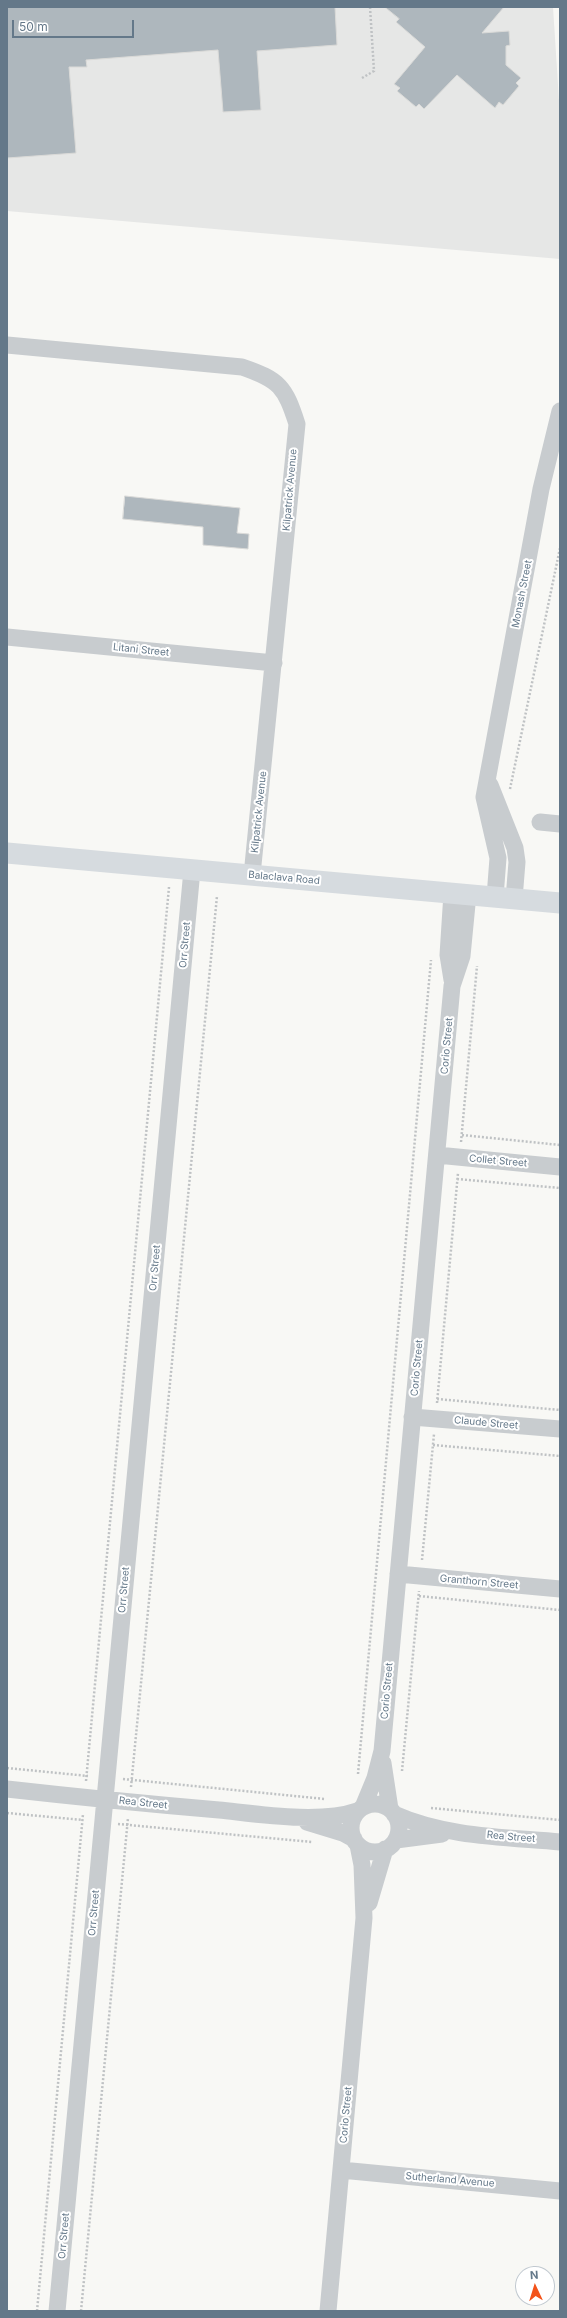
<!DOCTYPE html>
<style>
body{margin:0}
#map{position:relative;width:567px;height:2318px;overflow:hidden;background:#f8f8f5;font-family:Inter,sans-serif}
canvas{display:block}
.frame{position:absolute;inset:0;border:8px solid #647889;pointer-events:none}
.north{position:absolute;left:515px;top:2266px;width:40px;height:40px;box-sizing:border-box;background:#fff;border:1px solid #c1c9d0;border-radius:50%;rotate:356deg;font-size:11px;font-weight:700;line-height:16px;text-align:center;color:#647889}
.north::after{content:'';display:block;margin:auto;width:14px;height:18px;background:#f3531a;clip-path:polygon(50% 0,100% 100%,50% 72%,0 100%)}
.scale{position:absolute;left:12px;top:20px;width:122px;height:18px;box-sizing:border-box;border:2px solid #647889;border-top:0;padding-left:5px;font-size:12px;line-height:14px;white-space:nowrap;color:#647889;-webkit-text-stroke:3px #fff;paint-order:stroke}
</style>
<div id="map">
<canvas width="567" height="2318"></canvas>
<div class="frame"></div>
<div class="north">N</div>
<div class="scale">50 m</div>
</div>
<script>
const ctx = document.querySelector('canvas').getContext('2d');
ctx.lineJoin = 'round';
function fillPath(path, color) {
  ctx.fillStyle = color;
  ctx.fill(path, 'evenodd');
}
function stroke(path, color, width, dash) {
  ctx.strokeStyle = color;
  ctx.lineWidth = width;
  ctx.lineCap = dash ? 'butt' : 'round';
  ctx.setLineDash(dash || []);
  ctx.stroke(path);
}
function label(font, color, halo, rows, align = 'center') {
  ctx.font = font + ' Inter,sans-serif';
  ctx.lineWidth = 4;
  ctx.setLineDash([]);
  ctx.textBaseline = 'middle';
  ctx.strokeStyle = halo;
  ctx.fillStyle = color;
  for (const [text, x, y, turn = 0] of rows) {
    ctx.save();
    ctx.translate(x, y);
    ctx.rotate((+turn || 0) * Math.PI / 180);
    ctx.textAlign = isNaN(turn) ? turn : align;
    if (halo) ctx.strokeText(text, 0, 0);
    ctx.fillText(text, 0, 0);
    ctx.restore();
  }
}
const built = new Path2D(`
 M7 7H553L560 116V259L7 211Z`);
const building = new Path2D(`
 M7 7H335L337 45 257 51 261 110 223 112 218 50 86 60 87 67H69L76 153 7 158Z
 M385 7H504L482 33 509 31 510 45 506 46V65L521 78 516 83 519 86 503 105 499 102 495 108 457 75 424 109 419 104 416 107 397 91 400 88 394 84 425 47 396 22 399 19Z
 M125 496 240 508 237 533 249 534 248 549 203 545V527L123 519Z`);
const path = new Path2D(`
 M362 78 374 71 370 7
 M510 789 560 548
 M462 1135 560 1145
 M461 1142 477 966
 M457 1179 560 1188
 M437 1399 560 1410
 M437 1403 458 1173
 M433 1445 560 1456
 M422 1560 434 1434
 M419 1596 560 1610
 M7 1768 88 1776
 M402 1771 419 1591
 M358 1774 431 960
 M123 1779 325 1799
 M86 1781 169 887
 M131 1787 217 896
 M431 1808 560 1820
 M7 1813 83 1820
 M118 1824 312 1842
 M37 2311 83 1814
 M81 2311 128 1818`);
const minor = new Path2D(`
 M7 345 242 367C280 380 285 387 297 424L252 875
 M7 637 274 663
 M490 785 515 848 517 862 514 899
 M540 822 560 824
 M495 897 498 858 484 797 541 489 560 411
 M452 980 448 955 452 893
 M437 1155 560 1167
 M412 1417 560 1429
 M398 1574 560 1589
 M383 1763 390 1809
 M7 1789C78 1797 148 1804 219 1810 258 1814 320 1824 357 1811
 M351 1828a24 24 0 1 1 48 0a24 24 0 1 1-48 0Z
 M363 1807 375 1778 382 1751 452 986 462 956 468 894
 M394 1814C445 1837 505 1837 560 1842
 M307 1822 343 1833 354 1839
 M396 1840 442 1834
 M369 1903 385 1849
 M341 2170 560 2191
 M57 2311 192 870
 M328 2311 364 1918 362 1865 358 1845`);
const major = new Path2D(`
 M7 853 560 903`);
const streetNames = [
 ["Kilpatrick Avenue",290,490,-85],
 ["Monash Street",522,594,-79],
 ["Litani Street",141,650,6],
 ["Kilpatrick Avenue",259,812,-84],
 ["Balaclava Road",284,878,5],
 ["Orr Street",185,945,-85],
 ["Corio Street",447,1046,-85],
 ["Collet Street",498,1161,5],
 ["Orr Street",155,1268,-85],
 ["Corio Street",417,1368,-85],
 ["Claude Street",486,1423,5],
 ["Granthorn Street",479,1582,5],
 ["Orr Street",124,1590,-85],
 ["Corio Street",387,1691,-85],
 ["Rea Street",143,1803,6],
 ["Rea Street",511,1837,5],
 ["Orr Street",94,1913,-85],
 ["Corio Street",346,2115,-85],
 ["Sutherland Avenue",450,2180,5],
 ["Orr Street",64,2236,-85]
];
fillPath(built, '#e6e7e6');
fillPath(building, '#aeb7bd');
stroke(building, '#dadad8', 1);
stroke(path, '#bfc2c4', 2.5, [2, 2]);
stroke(minor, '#c8cccf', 17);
stroke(major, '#d6dbdf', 21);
label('10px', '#647889', '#fff', streetNames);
</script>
